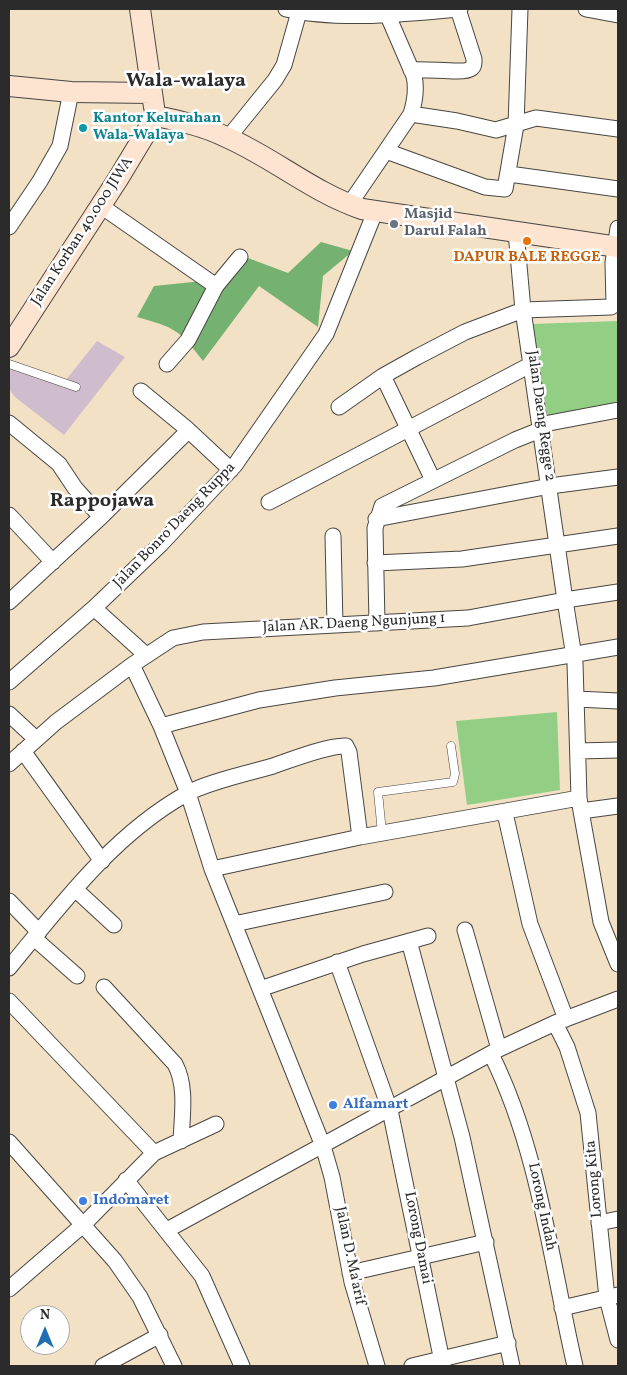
<!DOCTYPE html>
<style>
body{margin:0}
#map{position:relative;width:627px;height:1375px;overflow:hidden;background:#f2e1c5;font-family:Vollkorn,serif}
canvas{display:block}
.frame{position:absolute;inset:0;border:10px solid #2b2b2b;pointer-events:none}
.north{position:absolute;left:20px;top:1305px;width:50px;height:50px;box-sizing:border-box;background:#fff;border:1px solid #aaa;border-radius:50%;rotate:0deg;font-size:14px;font-weight:700;line-height:20px;text-align:center;color:#2b2b2b}
.north::after{content:'';display:block;margin:auto;width:18px;height:22px;background:#1f6fb2;clip-path:polygon(50% 0,100% 100%,50% 72%,0 100%)}
</style>
<div id="map">
<canvas width="627" height="1375"></canvas>
<div class="frame"></div>
<div class="north">N</div>
</div>
<script>
const ctx = document.querySelector('canvas').getContext('2d');
ctx.lineJoin = 'round';
function fillPath(path, color) {
  ctx.fillStyle = color;
  ctx.fill(path, 'evenodd');
}
function stroke(path, color, width, dash) {
  ctx.strokeStyle = color;
  ctx.lineWidth = width;
  ctx.lineCap = dash ? 'butt' : 'round';
  ctx.setLineDash(dash || []);
  ctx.stroke(path);
}
function label(font, color, halo, rows, align = 'center') {
  ctx.font = font + ' Vollkorn,serif';
  ctx.lineWidth = 5;
  ctx.setLineDash([]);
  ctx.textBaseline = 'middle';
  ctx.strokeStyle = halo;
  ctx.fillStyle = color;
  for (const [text, x, y, turn = 0] of rows) {
    ctx.save();
    ctx.translate(x, y);
    ctx.rotate((+turn || 0) * Math.PI / 180);
    ctx.textAlign = isNaN(turn) ? turn : align;
    if (halo) ctx.strokeText(text, 0, 0);
    ctx.fillText(text, 0, 0);
    ctx.restore();
  }
}
const industrial = new Path2D(`
 M97 341 125 357 64 435 15 397 9 389V372L13 365 65 381Z`);
const green = new Path2D(`
 M618 321V401L548 422 533 324Z
 M557 712 560 790 467 805 456 721Z`);
const forest = new Path2D(`
 M321 242 353 251 323 276 318 327 259 286 203 361C178 329 176 328 137 317L154 286 222 279 240 255 288 273Z`);
const lane = new Path2D(`
 M9 364 76 387
 M382 833 378 792 453 782 455 774 451 746`);
const street = new Path2D(`
 M286 9C337 21 408 14 460 9
 M586 9 618 15
 M411 70C425 68 463 74 470 69 475 67 474 63 474 59L458 9
 M411 114 457 121 496 130 536 118 618 129
 M228 138 275 80 284 65 299 12
 M386 151 485 187 505 189 516 125 520 9
 M509 174 618 189
 M349 205 411 114C415 101 417 89 414 76L385 9
 M101 206 216 286 240 257
 M9 227 40 181 60 146 71 92
 M167 364 188 340 216 286
 M383 376 433 480
 M141 391 186 428 231 470
 M339 407 383 376 417 357 465 332 523 310 611 307 614 305 613 263 618 228
 M9 423 59 464 75 488 101 517
 M269 502 532 364
 M9 515 53 562
 M376 519 550 486 618 477
 M333 536 335 625
 M375 563 462 559 618 536
 M618 592 565 600 575 663 579 798 581 811 618 806
 M9 602 101 517 188 431
 M94 608 146 655
 M377 623 375 528 382 506 515 440 540 430 544 424 618 410
 M132 665 161 726 188 793 212 869 323 1146 332 1177 352 1282 377 1366
 M9 682 94 608 161 544 235 465 326 334 375 212
 M577 699 618 701
 M9 714 36 739
 M161 726 259 700 335 688 434 678 618 647
 M23 751 102 861
 M578 751 618 750
 M9 764 56 722 132 665 173 638 203 632 468 618 565 600 523 310 516 232
 M581 811 601 922 618 964
 M505 813 530 924 566 1019
 M212 869 360 837 579 798
 M75 889 114 925
 M9 901 39 932
 M234 924 385 892
 M465 930 499 1049
 M34 938 77 976
 M409 941 462 1137 512 1366
 M337 962 390 1110 443 1366
 M9 968C61 905 113 835 186 794 207 782 249 773 273 766 290 760 329 745 346 746L349 752 360 837
 M104 987 175 1064C187 1086 182 1116 181 1141
 M260 989 363 954 428 936
 M9 1001 154 1153 84 1224 9 1289
 M555 1023 567 1047 588 1113 607 1298 618 1340
 M491 1054C539 1150 551 1262 575 1366
 M9 1142 115 1261 140 1297 174 1366
 M154 1153 216 1124
 M126 1180 202 1276 242 1366
 M599 1223 618 1219
 M167 1230 499 1049 555 1023 618 999
 M350 1273 486 1242
 M562 1308 618 1295
 M103 1366 160 1335
 M412 1366 508 1343`);
const secondary = new Path2D(`
 M140 9 154 107
 M9 86 71 92 152 93
 M156 116C180 121 204 126 226 137 274 158 312 192 362 209L618 247
 M9 347 118 179 156 116`);
const markers = [
 [83,128,5,"#0f9aa8"],
 [394,224,5,"#6b7280"],
 [527,241,5,"#e8710a"],
 [333,1105,5,"#3f7fe0"],
 [83,1201,5,"#3f7fe0"]
];
const cultureNames = [
 ["Kantor Kelurahan",93,119],
 ["Wala-Walaya",93,136]
];
const worshipNames = [
 ["Masjid",404,215],
 ["Darul Falah",404,232]
];
const streetNames = [
 ["Jalan Korban 40.000 JIWA",83,232,-57],
 ["Jalan Daeng Regge 2",540,416,82],
 ["Jalan Bonro Daeng Ruppa",175,526,-46],
 ["Jalan AR. Daeng Ngunjung 1",354,624,-3],
 ["Lorong Kita",595,1179,-95],
 ["Lorong Indah",541,1207,78],
 ["Lorong Damai",417,1238,79],
 ["Jalan D. Ma'arif",349,1256,78]
];
const foodNames = [
 ["DAPUR BALE REGGE",527,258]
];
const shopNames = [
 ["Alfamart",343,1105],
 ["Indomaret",93,1201]
];
const districtNames = [
 ["Wala-walaya",186,82],
 ["Rappojawa",102,502]
];
fillPath(industrial, '#cfbdce');
fillPath(green, '#92cf85');
fillPath(forest, '#75b272');
stroke(lane, '#494642', 9);
stroke(street, '#494642', 17);
stroke(secondary, '#494642', 22);
stroke(lane, '#fff', 8);
stroke(street, '#fff', 15);
stroke(secondary, '#fde4d1', 20);
for (const [x, y, r, color] of markers) {
  const dot = new Path2D();
  dot.arc(x, y, r, 0, 2 * Math.PI);
  ctx.fillStyle = color;
  ctx.fill(dot);
  stroke(dot, '#fff', 2);
}
label('bold 15px', '#0d838f', '#fff', cultureNames, 'left');
label('bold 15px', '#5b616d', '#fff', worshipNames, 'left');
label('15px', '#2b2b2b', '#fff', streetNames);
label('bold 15px', '#c56008', '#fff', foodNames);
label('bold 15px', '#366cbe', '#fff', shopNames, 'left');
label('bold 20px', '#2b2b2b', '#fff', districtNames);
</script>
